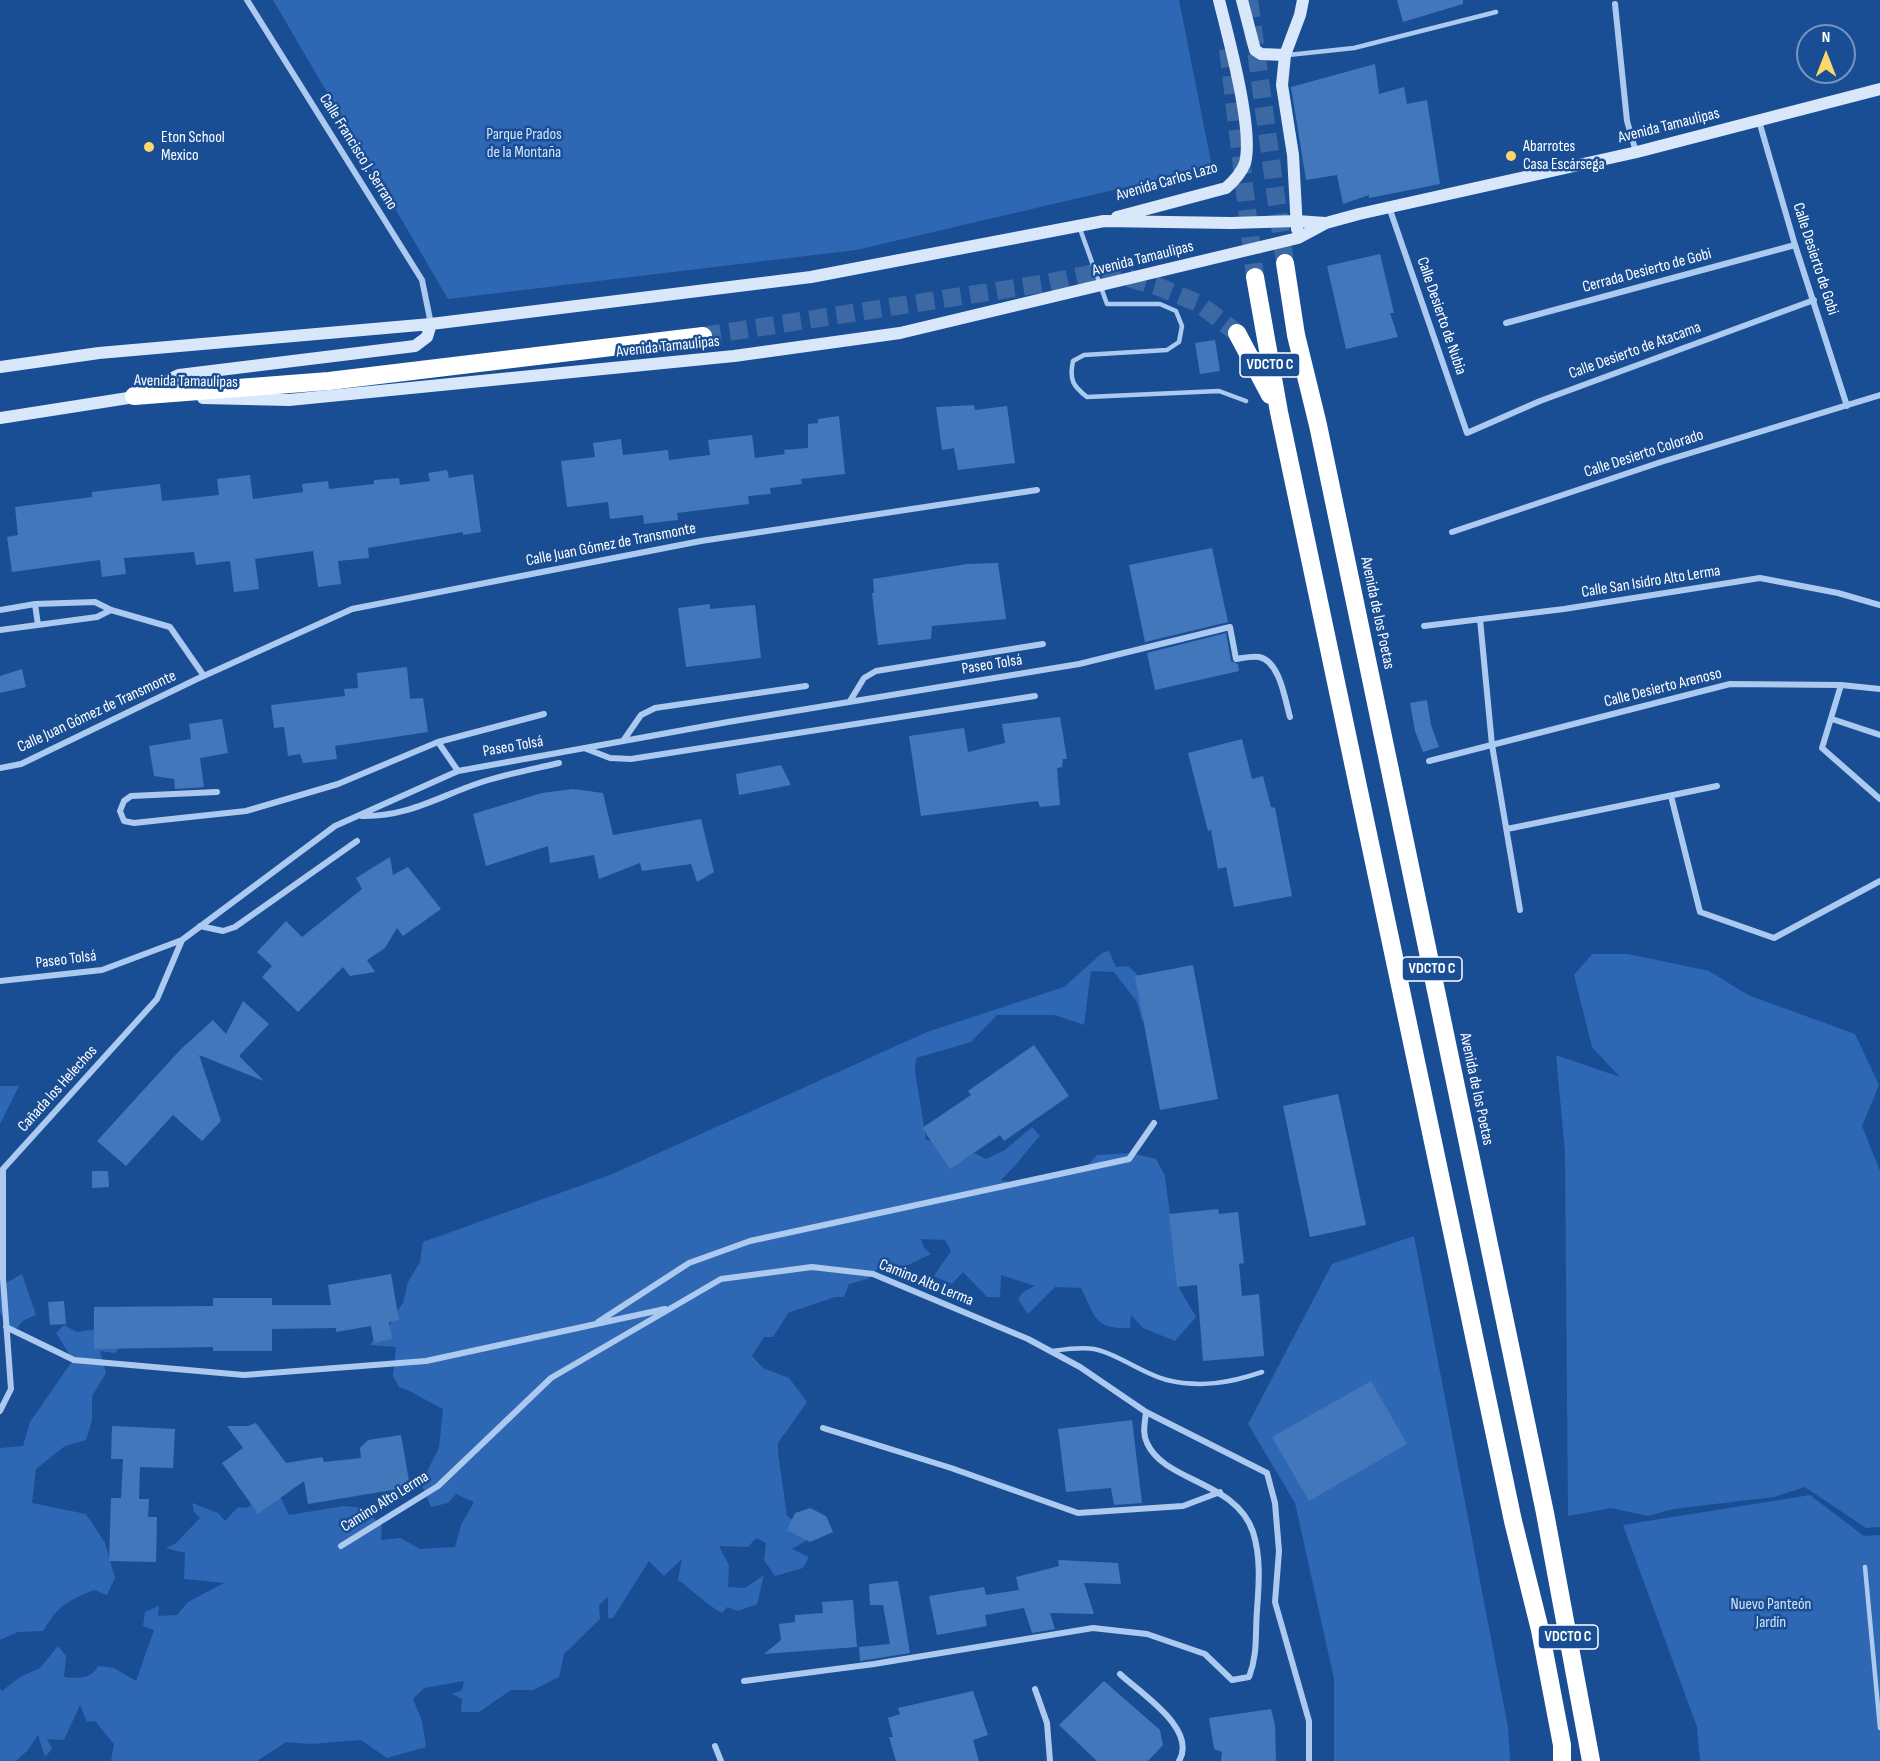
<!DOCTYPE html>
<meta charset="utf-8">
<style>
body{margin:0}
#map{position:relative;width:1880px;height:1761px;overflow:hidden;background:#1a4e94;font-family:"Sofia Sans Condensed",sans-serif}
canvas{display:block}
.north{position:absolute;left:1796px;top:24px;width:60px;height:60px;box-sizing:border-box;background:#1a4e94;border:2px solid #7695bf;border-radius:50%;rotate:0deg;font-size:16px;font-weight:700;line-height:24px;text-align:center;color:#fff}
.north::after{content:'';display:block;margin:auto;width:21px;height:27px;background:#ffd66a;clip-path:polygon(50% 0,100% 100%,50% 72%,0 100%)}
</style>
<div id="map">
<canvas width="1880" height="1761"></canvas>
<div class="north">N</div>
</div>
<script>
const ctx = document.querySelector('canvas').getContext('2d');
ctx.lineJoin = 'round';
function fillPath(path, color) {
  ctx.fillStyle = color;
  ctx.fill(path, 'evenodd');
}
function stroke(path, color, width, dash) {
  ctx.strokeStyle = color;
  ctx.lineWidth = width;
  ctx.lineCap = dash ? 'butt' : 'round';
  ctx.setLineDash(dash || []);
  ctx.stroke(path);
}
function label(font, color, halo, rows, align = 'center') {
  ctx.font = font + ' "Sofia Sans Condensed",sans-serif';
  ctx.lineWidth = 5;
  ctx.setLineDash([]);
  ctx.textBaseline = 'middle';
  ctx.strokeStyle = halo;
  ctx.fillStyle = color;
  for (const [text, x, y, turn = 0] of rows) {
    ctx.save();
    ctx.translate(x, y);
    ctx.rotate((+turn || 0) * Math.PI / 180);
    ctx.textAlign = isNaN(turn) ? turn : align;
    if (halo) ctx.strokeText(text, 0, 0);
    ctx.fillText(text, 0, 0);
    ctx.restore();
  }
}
const green = new Path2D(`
 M273 0H1179L1212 167 856 250 448 299Z
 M1109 951 1116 967 1128 966 1148 985 1153 1024 1142 1020 1137 1002 1114 972 1091 971 1084 1025 1055 1015H997L971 1042 916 1058 915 1071 926 1140 969 1150 986 1159 1005 1150 1032 1127 1040 1136C1026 1151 1016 1166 1001 1180 1028 1190 1057 1166 1085 1168L1097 1155 1131 1153 1156 1159 1165 1176 1179 1288 1196 1317 1175 1341 1143 1328 1131 1315 1130 1328C1094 1329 1096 1318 1081 1288L1055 1287 1028 1314 1018 1299 1023 1292 1035 1286 1001 1275 1000 1297H987L963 1272 952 1284 934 1276 951 1251 945 1240 921 1239 924 1248 931 1254 908 1265 880 1266 867 1279 849 1284 844 1297H835L788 1313 773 1337H764L752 1356 763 1368 789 1378 807 1402 778 1443V1453L787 1516 816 1535 792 1549 809 1557 803 1568 775 1576 764 1560 766 1543 756 1538 748 1547 719 1546 729 1565 728 1587 745 1588 764 1575 757 1604 738 1611 727 1607 722 1613C705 1604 694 1591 678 1580L682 1559 664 1576 649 1561 613 1618H608V1597L599 1605 600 1619 564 1654 559 1677 533 1690H511L479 1712H461L462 1699 452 1694 462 1690 464 1681 424 1688 413 1699 422 1721 426 1747 387 1758 361 1740 310 1744 286 1742 257 1761H111L114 1744 95 1721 87 1722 80 1705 64 1740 47 1739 52 1749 45 1757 38 1735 28 1750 16 1761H0V1689L2 1691 20 1677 40 1668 58 1646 66 1656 64 1677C77 1679 91 1679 98 1666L114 1668 136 1681 154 1630 143 1626 145 1612 159 1606 158 1616 177 1615 188 1602 224 1583 184 1579 185 1553 166 1548 176 1543 200 1518 194 1512 192 1503 218 1513 225 1521 238 1507 247 1508 266 1493 279 1494 289 1515 344 1506 364 1508 382 1526 381 1540 400 1538 420 1549 455 1547 461 1525 474 1502 456 1494 448 1503 431 1507 421 1483 439 1448 443 1409C428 1402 414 1392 399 1387L393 1376 396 1347 370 1345 375 1338 387 1333 394 1315 403 1303 408 1282 420 1262 423 1242 610 1175 927 1032 1064 987 1102 953Z
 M1592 954H1628L1709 971 1748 995 1855 1034 1879 1085 1862 1126 1880 1171V1527L1866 1528 1805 1487 1774 1497 1673 1509 1648 1516 1611 1508 1568 1516 1565 1152 1556 1055 1620 1077 1592 1047 1574 975Z
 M0 1086H19L0 1124Z
 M1414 1236 1508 1727 1510 1761H1334V1679L1295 1503 1248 1424 1332 1264Z
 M22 1274 36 1315 24 1320 12 1333 0 1312V1279L6 1283Z
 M126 1324 128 1336 115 1353 100 1351 106 1373 92 1396V1420L86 1440 65 1446 36 1469 32 1503 86 1514 105 1543 115 1578 107 1595 94 1590C67 1601 59 1605 43 1631L18 1632 0 1640V1448L23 1446 30 1422 73 1360 56 1333 64 1325 77 1332Z
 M1810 1495 1864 1536 1880 1535V1761H1700L1697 1727 1623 1525Z`);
const building = new Path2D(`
 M1397 0H1463V4L1403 22Z
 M1375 64 1379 94 1404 87 1407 104 1427 100 1440 184 1369 198V195L1343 204 1337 175 1306 180 1291 87Z
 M1380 254 1394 313H1390L1398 337 1346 349 1327 266Z
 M1215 340 1220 371 1200 374 1195 343Z
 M974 405 975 410 1007 406 1015 463 958 470 954 448 942 450 936 407Z
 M839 416 845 474 801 479 802 484 770 488 771 494 748 496 749 504 677 513 678 520 644 524 643 515 610 519 608 502 567 507 561 461 595 457 593 443 621 439 623 455 668 450 669 460 710 455 708 440 752 435 755 458 785 454 784 450 808 448V424L818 423V419Z
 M447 470 449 478 473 474 481 532 463 535V532L368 548 369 558 338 561 341 584 318 587 313 551 255 559 259 589 234 592 230 561 196 565 194 552 124 558 126 574 102 577 100 560 12 572 7 537 18 535 15 507 92 497V492L160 484 162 501 219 495 217 479 250 475 253 499 303 492 302 484 328 481 329 489 374 484V480L399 478 400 485 430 481 428 473Z
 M1212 548 1228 622 1145 642 1129 565Z
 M998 563 1006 619 932 626 931 639 878 645 872 593H874L873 579 967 564Z
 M710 604V609L755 605 761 658 686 667 678 608Z
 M1226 633 1231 661 1238 664 1239 671 1155 690 1147 653Z
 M407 667 410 699 423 698 428 732 335 746 337 759 303 763 300 754 288 756 284 727 274 728 271 705 345 696 344 689 358 688 357 673Z
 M22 669 26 687 0 693V676Z
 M1427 700 1431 725 1439 747 1423 752 1415 731 1410 703Z
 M1060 717 1067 759H1063L1062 767 1057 768 1060 805 1040 807 1038 801 921 816 909 736 964 728 968 752 1005 743 1002 724Z
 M222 719 228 753 200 758 204 787 175 789 174 779 154 776 149 746 191 739 189 724Z
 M1242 739 1252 779 1263 776 1271 807 1275 808 1292 896 1234 907 1226 867 1218 869 1211 830 1208 831 1188 753Z
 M781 765 791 785 739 795 736 774Z
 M573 789 603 793 613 835 701 819 714 872 697 882 691 864 642 871 640 863 599 879 594 855 550 863 548 846 486 866 473 814 542 793Z
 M390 857 393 875 408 867 441 909 403 936 397 928 385 948 367 960 375 972 350 976 343 967 298 1012 262 977 272 966 257 952 286 921 302 937 362 889 356 878Z
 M1193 965 1218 1099 1160 1110 1135 976Z
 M243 1001 269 1024 239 1056 264 1081 199 1055 221 1121 202 1141 173 1115 126 1166 97 1141 180 1050 213 1020 226 1034Z
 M1034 1045 1069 1096 1004 1141 1000 1135 950 1169 922 1128 971 1095 968 1091Z
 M1338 1094 1366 1225 1310 1237 1283 1106Z
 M92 1171H108L109 1187 92 1188Z
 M1218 1209 1219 1214 1238 1212 1244 1263 1239 1264 1242 1296 1259 1294 1264 1356 1203 1361 1197 1285 1177 1287 1169 1214Z
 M391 1274 399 1320 389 1322 392 1339 374 1343 371 1326 336 1332V1328L272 1329V1351H213V1347L94 1349V1307L213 1306V1298H272V1305H331L328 1285Z
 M64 1301 66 1324 50 1325 48 1302Z
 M1371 1381 1407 1444 1309 1501 1272 1437Z
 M1132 1420 1142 1503 1114 1505 1111 1488 1066 1492 1058 1429Z
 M256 1423 286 1463 322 1457 324 1462 361 1458 360 1448 368 1440 401 1435 410 1487 308 1504 304 1481 258 1514 222 1463 243 1448 227 1426H248Z
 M112 1426 175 1429 173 1468 140 1467 139 1499H149L148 1517H157L156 1562 109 1561 111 1498H121L123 1459H111Z
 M810 1508 826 1516 833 1532 810 1542 787 1530 795 1513Z
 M1058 1560 1118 1563 1121 1584 1084 1583 1094 1614 1050 1613 1055 1629 1032 1633 1024 1608 985 1615 987 1626 937 1635 929 1596 984 1587 986 1595 1019 1590 1016 1577 1059 1566Z
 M898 1581 910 1653 860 1661 859 1647 890 1644 883 1605H870L869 1584Z
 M853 1600 857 1647 764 1654 781 1640 779 1624 795 1622V1615L823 1613 822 1602Z
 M1104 1681 1160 1730 1163 1745 1148 1761H1097L1059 1725Z
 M973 1691 988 1735 973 1740 979 1761H896L889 1737H893L888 1718 900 1714 898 1708Z
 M1271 1709 1275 1725 1276 1761H1221L1222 1752 1214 1749 1209 1718Z`);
const highwayTunnel = new Path2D(`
 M1249 0 1285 263
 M1228 49 1255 277
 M703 336 1047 283 1104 271 1159 287 1198 303 1237 333`);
const lane = new Path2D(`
 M1288 55 1354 48 1496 12
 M1079 226 1107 304H1160L1176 311 1182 326 1179 342 1167 350 1084 355 1073 361C1069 380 1073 386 1087 397L1219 391 1246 401
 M1053 1351C1067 1349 1080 1347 1094 1349 1117 1353 1142 1374 1167 1380 1200 1388 1230 1383 1262 1372
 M1865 1567 1880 1728`);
const street = new Path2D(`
 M247 0 422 280 431 324
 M1615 4 1627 121 1636 152
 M1759 121 1795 245 1847 406
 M1389 207 1467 433 1540 401 1814 300
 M1506 323 1795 245
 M1452 532 1661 462 1880 395
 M35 604 38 625
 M0 610 35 604 95 602 111 610 170 627 204 676
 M1480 619 1492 745 1520 910
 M1424 626 1564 609 1760 578 1838 593 1880 605
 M0 630 97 617 111 610
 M1841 685 1822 748 1880 799
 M850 701 864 678 876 671 1043 644
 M1832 719 1880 735
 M623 741 641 715 655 708 806 686
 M438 742 544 714
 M584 748 610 758 631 759 1035 696
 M1429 761 1730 684 1841 685 1880 689
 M0 768 21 764 197 679 352 609 701 541 1037 490
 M217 792 131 796 124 801 120 811 124 821 134 823 246 811 338 784 438 742 458 771
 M1671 796 1700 912 1774 938 1880 881
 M362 816C409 817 439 796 482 782 507 774 534 769 559 763
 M1507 829 1717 786
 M200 926 223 931 235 927 357 841
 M0 981 102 970 182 940 335 826 458 771 728 722 1079 664 1230 627 1236 659C1243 658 1252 656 1259 657 1280 661 1285 700 1290 717
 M598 1322 689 1263 750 1241 1129 1159 1154 1123
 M6 1327 74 1360 244 1375 426 1361 665 1309
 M0 1411 11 1389 3 1279V1169L157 999 182 940
 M823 1428 951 1468 1078 1513 1183 1506 1220 1492
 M341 1546 438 1486 551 1378 721 1279 812 1267 873 1274 1028 1339 1080 1367 1146 1412 1267 1473 1275 1503 1279 1551 1275 1602 1309 1721V1761
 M1120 1674C1140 1693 1198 1729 1179 1761
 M744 1681 874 1664 1093 1628 1147 1634 1205 1654 1232 1680 1249 1677C1258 1654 1255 1634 1257 1610 1259 1584 1261 1557 1253 1532 1236 1481 1164 1482 1147 1443 1142 1433 1145 1423 1146 1412
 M1035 1689 1047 1723 1050 1761
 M715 1746 721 1761`);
const secondary = new Path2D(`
 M1242 0 1255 50 1261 54 1285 55
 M1117 217 1226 188C1234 181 1241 174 1245 163 1254 130 1228 36 1219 0
 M1297 229 1293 155 1282 85 1285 55 1300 15 1303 0
 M0 367 99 353 431 324 811 277 1104 221 1231 223 1297 221 1325 223
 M143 392 179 375 415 346 427 337 431 324
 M203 398 289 400 734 356 900 333 1298 238 1326 223 1359 214 1637 152 1880 89
 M0 418 141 396`);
const highway = new Path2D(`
 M1285 263 1296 335 1318 425 1545 1513 1591 1761
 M1255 277 1279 412 1513 1521 1540 1630 1562 1745V1761
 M1237 333 1270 395
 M134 396 329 381 703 336`);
const markers = [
 [149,147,6,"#ffd66a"],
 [1511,156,6,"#ffd66a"]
];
const shields = [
 [1270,365,60],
 [1432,969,60],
 [1568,1637,60]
];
const shieldNames = [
 ["VDCTO C",1270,365],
 ["VDCTO C",1432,969],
 ["VDCTO C",1568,1637]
];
const streetNames = [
 ["Avenida Tamaulipas",1669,126,-14],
 ["Calle Francisco J. Serrano",358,152,58],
 ["Avenida Carlos Lazo",1167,182,-16],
 ["Avenida Tamaulipas",1143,259,-14],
 ["Calle Desierto de Gobi",1815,259,72],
 ["Cerrada Desierto de Gobi",1647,271,-15],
 ["Calle Desierto de Nubia",1441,316,71],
 ["Avenida Tamaulipas",668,347,-6],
 ["Calle Desierto de Atacama",1635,351,-20],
 ["Avenida Tamaulipas",186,382,1],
 ["Calle Desierto Colorado",1644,454,-18],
 ["Calle Juan Gómez de Transmonte",611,545,-11],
 ["Calle San Isidro Alto Lerma",1651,582,-9],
 ["Avenida de los Poetas",1377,613,78],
 ["Paseo Tolsá",992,665,-9],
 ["Calle Desierto Arenoso",1663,688,-14],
 ["Calle Juan Gómez de Transmonte",97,712,-25],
 ["Paseo Tolsá",513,747,-10],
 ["Paseo Tolsá",66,960,-7],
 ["Cañada los Helechos",58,1089,-48],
 ["Avenida de los Poetas",1476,1089,78],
 ["Camino Alto Lerma",926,1283,22],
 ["Camino Alto Lerma",385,1502,-32]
];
const parkNames = [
 ["Parque Prados",524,135],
 ["de la Montaña",524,153],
 ["Nuevo Panteón",1771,1605],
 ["Jardín",1771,1623]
];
const poiNames = [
 ["Eton School",161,138],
 ["Mexico",161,156],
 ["Abarrotes",1523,147],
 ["Casa Escársega",1523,165]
];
fillPath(green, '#2e67b3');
fillPath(building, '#4377bc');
stroke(highwayTunnel, '#3c69a4', 18, [18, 9]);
stroke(lane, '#accaf0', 4.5);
stroke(street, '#accaf0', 6);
stroke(secondary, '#d9e7fb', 12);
stroke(highway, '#fff', 18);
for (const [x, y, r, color] of markers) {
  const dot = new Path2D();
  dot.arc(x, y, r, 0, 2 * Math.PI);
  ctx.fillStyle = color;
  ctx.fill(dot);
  stroke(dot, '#1a4e94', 2);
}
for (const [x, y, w] of shields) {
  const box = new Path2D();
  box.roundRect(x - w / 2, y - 12, w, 24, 4.5);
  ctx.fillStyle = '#1a4e94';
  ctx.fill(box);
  stroke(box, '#fff', 1.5);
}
label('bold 15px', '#fff', null, shieldNames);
label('16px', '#fff', '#1a4e94', streetNames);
label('16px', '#d2e4fb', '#1a4e94', parkNames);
label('16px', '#fff', '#1a4e94', poiNames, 'left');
</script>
